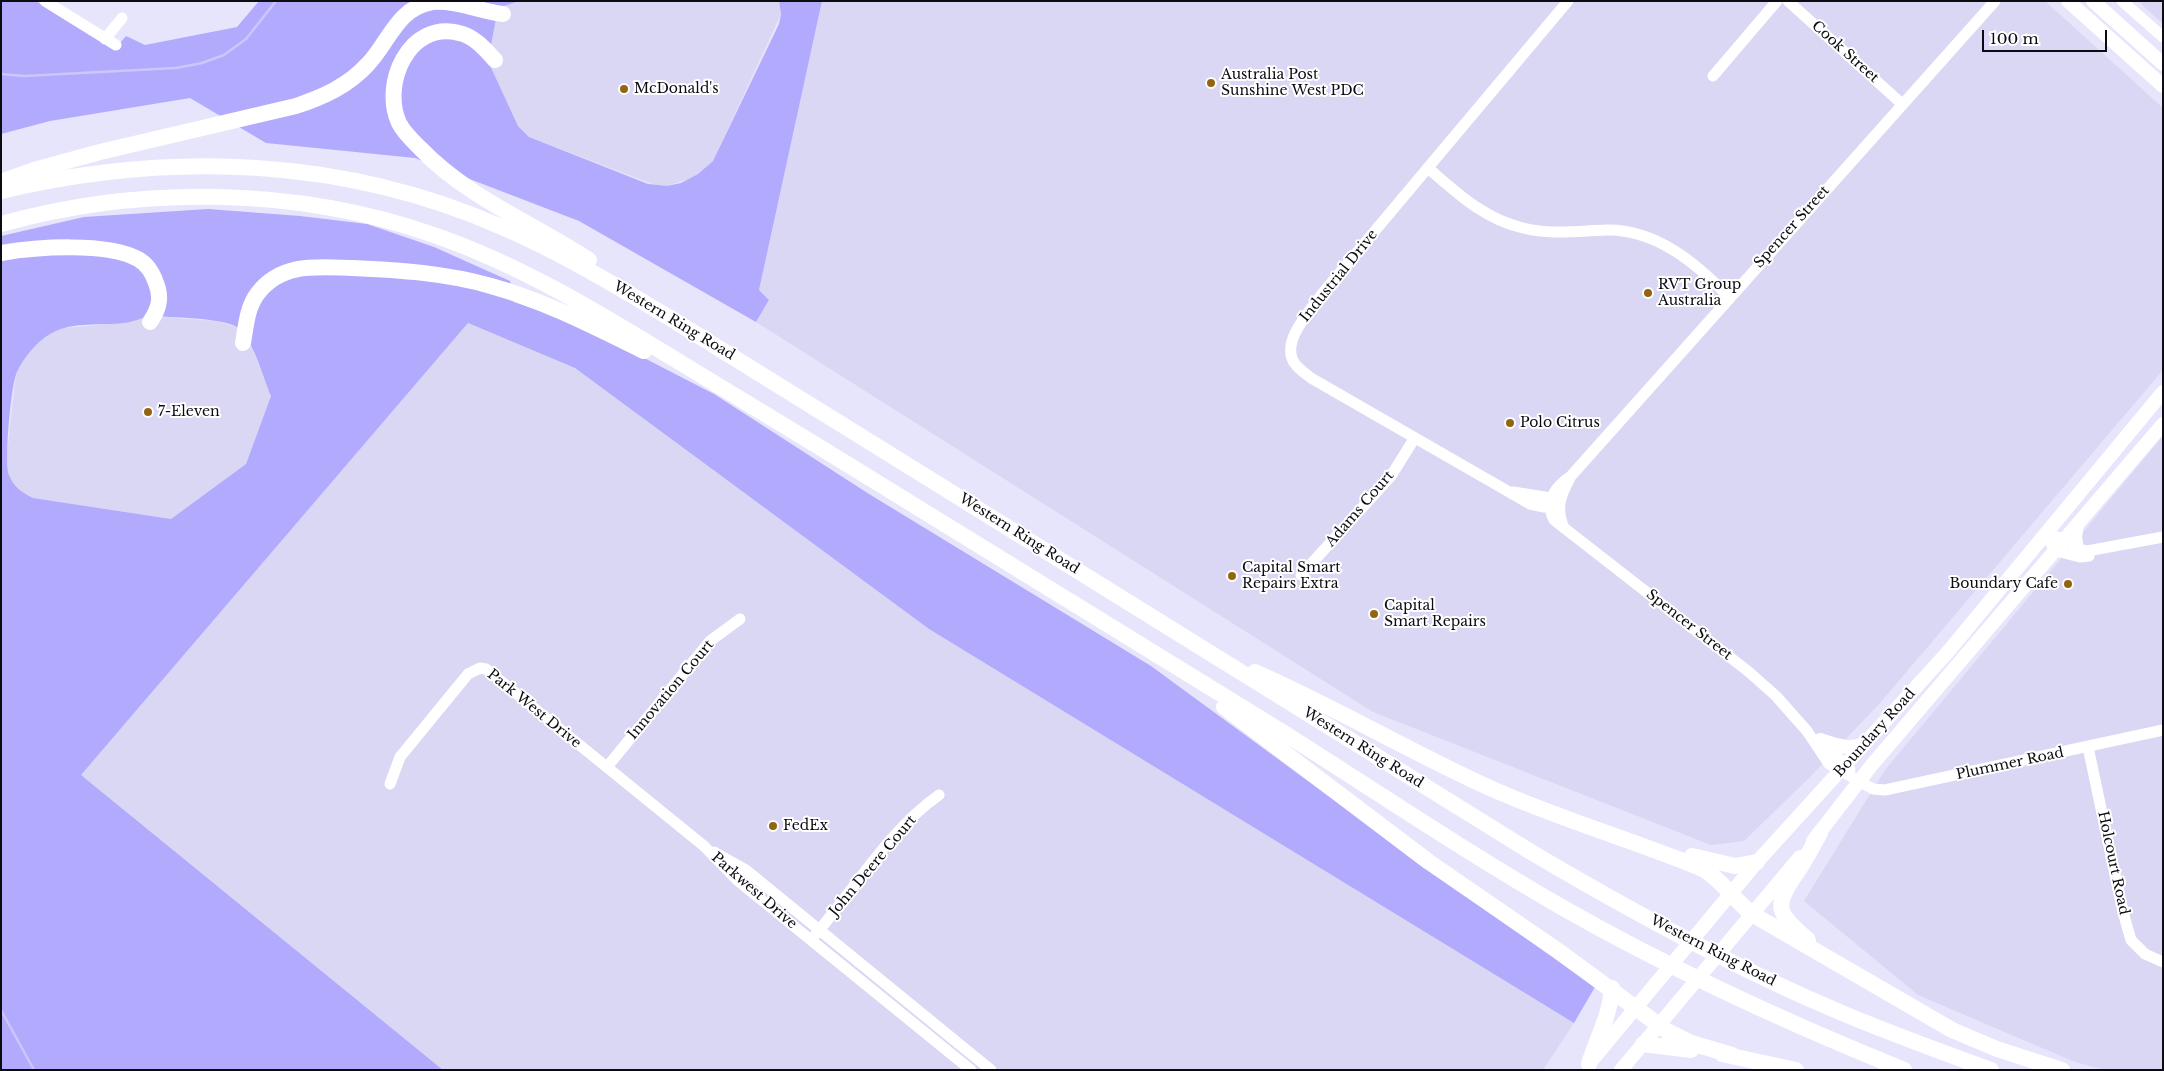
<!DOCTYPE html>
<style>
body{margin:0}
#map{position:relative;width:2164px;height:1071px;overflow:hidden;background:#e6e5fb;font-family:"Libre Baskerville",serif}
canvas{display:block}
.frame{position:absolute;inset:0;border:2px solid #0c0b12;pointer-events:none}
.scale{position:absolute;left:1982px;top:30px;width:125px;height:22px;box-sizing:border-box;border:2px solid #0c0b12;border-top:0;padding-left:6px;font-size:15px;line-height:18px;white-space:nowrap;color:#0c0b12;-webkit-text-stroke:4px #fff;paint-order:stroke}
</style>
<div id="map">
<canvas width="2164" height="1071"></canvas>
<div class="frame"></div>
<div class="scale">100 m</div>
</div>
<script>
const ctx = document.querySelector('canvas').getContext('2d');
ctx.lineJoin = 'round';
function fillPath(path, color) {
  ctx.fillStyle = color;
  ctx.fill(path, 'evenodd');
}
function stroke(path, color, width, dash) {
  ctx.strokeStyle = color;
  ctx.lineWidth = width;
  ctx.lineCap = dash ? 'butt' : 'round';
  ctx.setLineDash(dash || []);
  ctx.stroke(path);
}
function label(font, color, halo, rows, align = 'center') {
  ctx.font = font + ' "Libre Baskerville",serif';
  ctx.lineWidth = 4;
  ctx.setLineDash([]);
  ctx.textBaseline = 'middle';
  ctx.strokeStyle = halo;
  ctx.fillStyle = color;
  for (const [text, x, y, turn = 0] of rows) {
    ctx.save();
    ctx.translate(x, y);
    ctx.rotate((+turn || 0) * Math.PI / 180);
    ctx.textAlign = isNaN(turn) ? turn : align;
    if (halo) ctx.strokeText(text, 0, 0);
    ctx.fillText(text, 0, 0);
    ctx.restore();
  }
}
const built = new Path2D(`
 M519 1H779L781 14 713 161 698 174 688 179 667 186H658L529 137 518 126 488 61 498 8Z
 M822 1H2045L2163 108V370L1880 703 1811 776 1744 841 1711 845 1373 712 756 322 769 300 759 290Z
 M2138 1H2163V24Z
 M150 316 214 321 237 327 249 341 271 396 246 464 171 519 33 498 24 494 11 481 8 473 7 454 16 374 31 349 54 331 64 328 125 323Z
 M468 323 575 368 929 629 1574 1023 1543 1070H443L81 775Z
 M2163 436V1070H2105L2075 1062 1918 995 1804 901 1885 770Z`);
const green = new Path2D(`
 M1 1H36L114 50 126 36 145 45 237 27 259 1H519L498 8 488 61 518 126 529 137 648 184 667 186 681 183 698 174 713 161 779 24 781 14 779 1H822L759 290 769 300 756 322 579 221 415 158 266 143 190 98 50 121 1 134Z
 M208 209 300 216 367 224 434 247 510 281 514 302 549 314 617 344 714 394 869 494 1151 666 1454 888 1595 987 1574 1023 929 629 575 368 468 323 81 775 443 1070H1V236L84 217ZM150 316C169 317 223 318 237 327 253 338 263 378 271 396L246 464 171 519 33 498C22 493 13 486 9 475 4 462 11 384 17 372 25 356 36 342 52 333 73 321 102 326 124 323 133 322 142 318 150 316Z`);
const stream = new Path2D(`
 M1 74 24 76 176 68 202 63 224 55 246 39 276 1
 M1 1010 34 1070`);
const minor = new Path2D(`
 M45 1 116 45
 M1788 1 1902 104
 M2122 1 2163 37
 M105 39 122 18
 M1713 76 1777 1
 M1428 168C1457 193 1484 219 1523 228 1550 235 1578 231 1606 230 1656 229 1696 263 1729 297
 M1571 476C1555 487 1544 501 1554 520L1749 672 1776 696 1807 731 1829 764 1873 789 1885 790 2163 730
 M1513 492 1545 497 1556 503
 M1559 504 1544 507 1530 504 1311 378C1306 374 1300 370 1296 365 1278 344 1310 311 1321 295L1568 1
 M1564 528C1555 507 1561 495 1571 476L1995 1
 M2045 534 2066 539 2077 549 2087 551 2163 537
 M2045 534 2056 551 2080 557 2089 556
 M1301 575 1391 476 1414 439
 M1821 740 1850 770
 M2088 747 2123 912 2131 940 2145 954 2163 962
 M607 767 710 641 740 619
 M390 784 400 757 468 674 480 668 486 669 704 846 737 880 971 1070
 M714 852 746 870 991 1070
 M815 935C854 890 890 829 939 795`);
const major = new Path2D(`
 M2068 1 2163 86
 M2093 1 2163 64
 M2077 549 2075 537 2077 525
 M1820 740C1835 745 1851 751 1865 743
 M1813 841 1871 766 2163 424
 M1593 1059 1757 862 1947 653 2163 392
 M1621 1070 1800 857`);
const highway = new Path2D(`
 M495 60C485 49 474 36 459 33 409 20 381 84 399 123 404 133 413 141 421 149 468 198 533 223 589 260
 M1 182 34 170 100 152 296 106C323 97 348 86 368 64 389 42 397 8 432 2 456 0 480 11 503 14
 M1 191C170 151 344 157 504 228 562 253 616 286 670 318L1531 852C1629 910 1729 965 1835 1010 1886 1032 1939 1051 1991 1070
 M1 224C141 185 297 187 434 235 523 266 601 314 681 363 745 402 809 440 873 480 1010 564 1147 648 1284 733 1377 792 1469 854 1565 909 1674 971 1788 1023 1904 1070
 M1 253C36 247 107 242 138 259 147 264 153 274 156 283 162 298 159 309 150 322
 M243 343C246 326 247 307 258 293 282 262 318 267 352 268 399 270 446 273 491 286 545 301 595 327 644 351
 M1255 672C1335 707 1410 752 1490 788 1559 819 1633 840 1703 869 1722 880 1734 900 1752 914L1952 1030 1997 1049 2062 1070
 M1224 707 1429 862 1557 950 1667 1031 1691 1043 1732 1055
 M1692 856 1735 866 1757 862
 M1808 940C1778 913 1772 908 1796 874 1805 861 1812 847 1820 833
 M1643 1044 1691 1050
 M1722 1054 1796 1070
 M1589 1064C1597 1037 1610 1017 1612 988`);
const markers = [
 [1211,83,5,"#926510"],
 [624,89,5,"#926510"],
 [1648,293,5,"#926510"],
 [148,412,5,"#926510"],
 [1510,423,5,"#926510"],
 [1232,576,5,"#926510"],
 [2068,584,5,"#926510"],
 [1374,614,5,"#926510"],
 [773,826,5,"#926510"]
];
const streetNames = [
 ["Cook Street",1845,52,42],
 ["Spencer Street",1792,227,-48],
 ["Industrial Drive",1339,276,-51],
 ["Western Ring Road",674,321,31],
 ["Adams Court",1360,509,-49],
 ["Western Ring Road",1019,534,32],
 ["Spencer Street",1689,625,38],
 ["Innovation Court",671,690,-50],
 ["Park West Drive",534,709,39],
 ["Boundary Road",1875,733,-48],
 ["Western Ring Road",1363,748,32],
 ["Plummer Road",2010,764,-12],
 ["Holcourt Road",2113,863,78],
 ["John Deere Court",873,866,-50],
 ["Parkwest Drive",754,891,41],
 ["Western Ring Road",1713,951,27]
];
const poiNames = [
 ["Australia Post",1221,75],
 ["Sunshine West PDC",1221,91],
 ["McDonald's",634,89],
 ["RVT Group",1658,285],
 ["Australia",1658,301],
 ["7-Eleven",158,412],
 ["Polo Citrus",1520,423],
 ["Capital Smart",1242,568],
 ["Repairs Extra",1242,584],
 ["Boundary Cafe",2058,584,"right"],
 ["Capital",1384,606],
 ["Smart Repairs",1384,622],
 ["FedEx",783,826]
];
fillPath(built, '#d9d7f3');
fillPath(green, '#b2aafd');
stroke(stream, '#cbc7fc', 2.5);
stroke(minor, '#fff', 11);
stroke(major, '#fff', 14);
stroke(highway, '#fff', 16);
for (const [x, y, r, color] of markers) {
  const dot = new Path2D();
  dot.arc(x, y, r, 0, 2 * Math.PI);
  ctx.fillStyle = color;
  ctx.fill(dot);
  stroke(dot, '#fff', 2);
}
label('14px', '#0c0b12', '#fff', streetNames);
label('14px', '#0c0b12', '#fff', poiNames, 'left');
</script>
